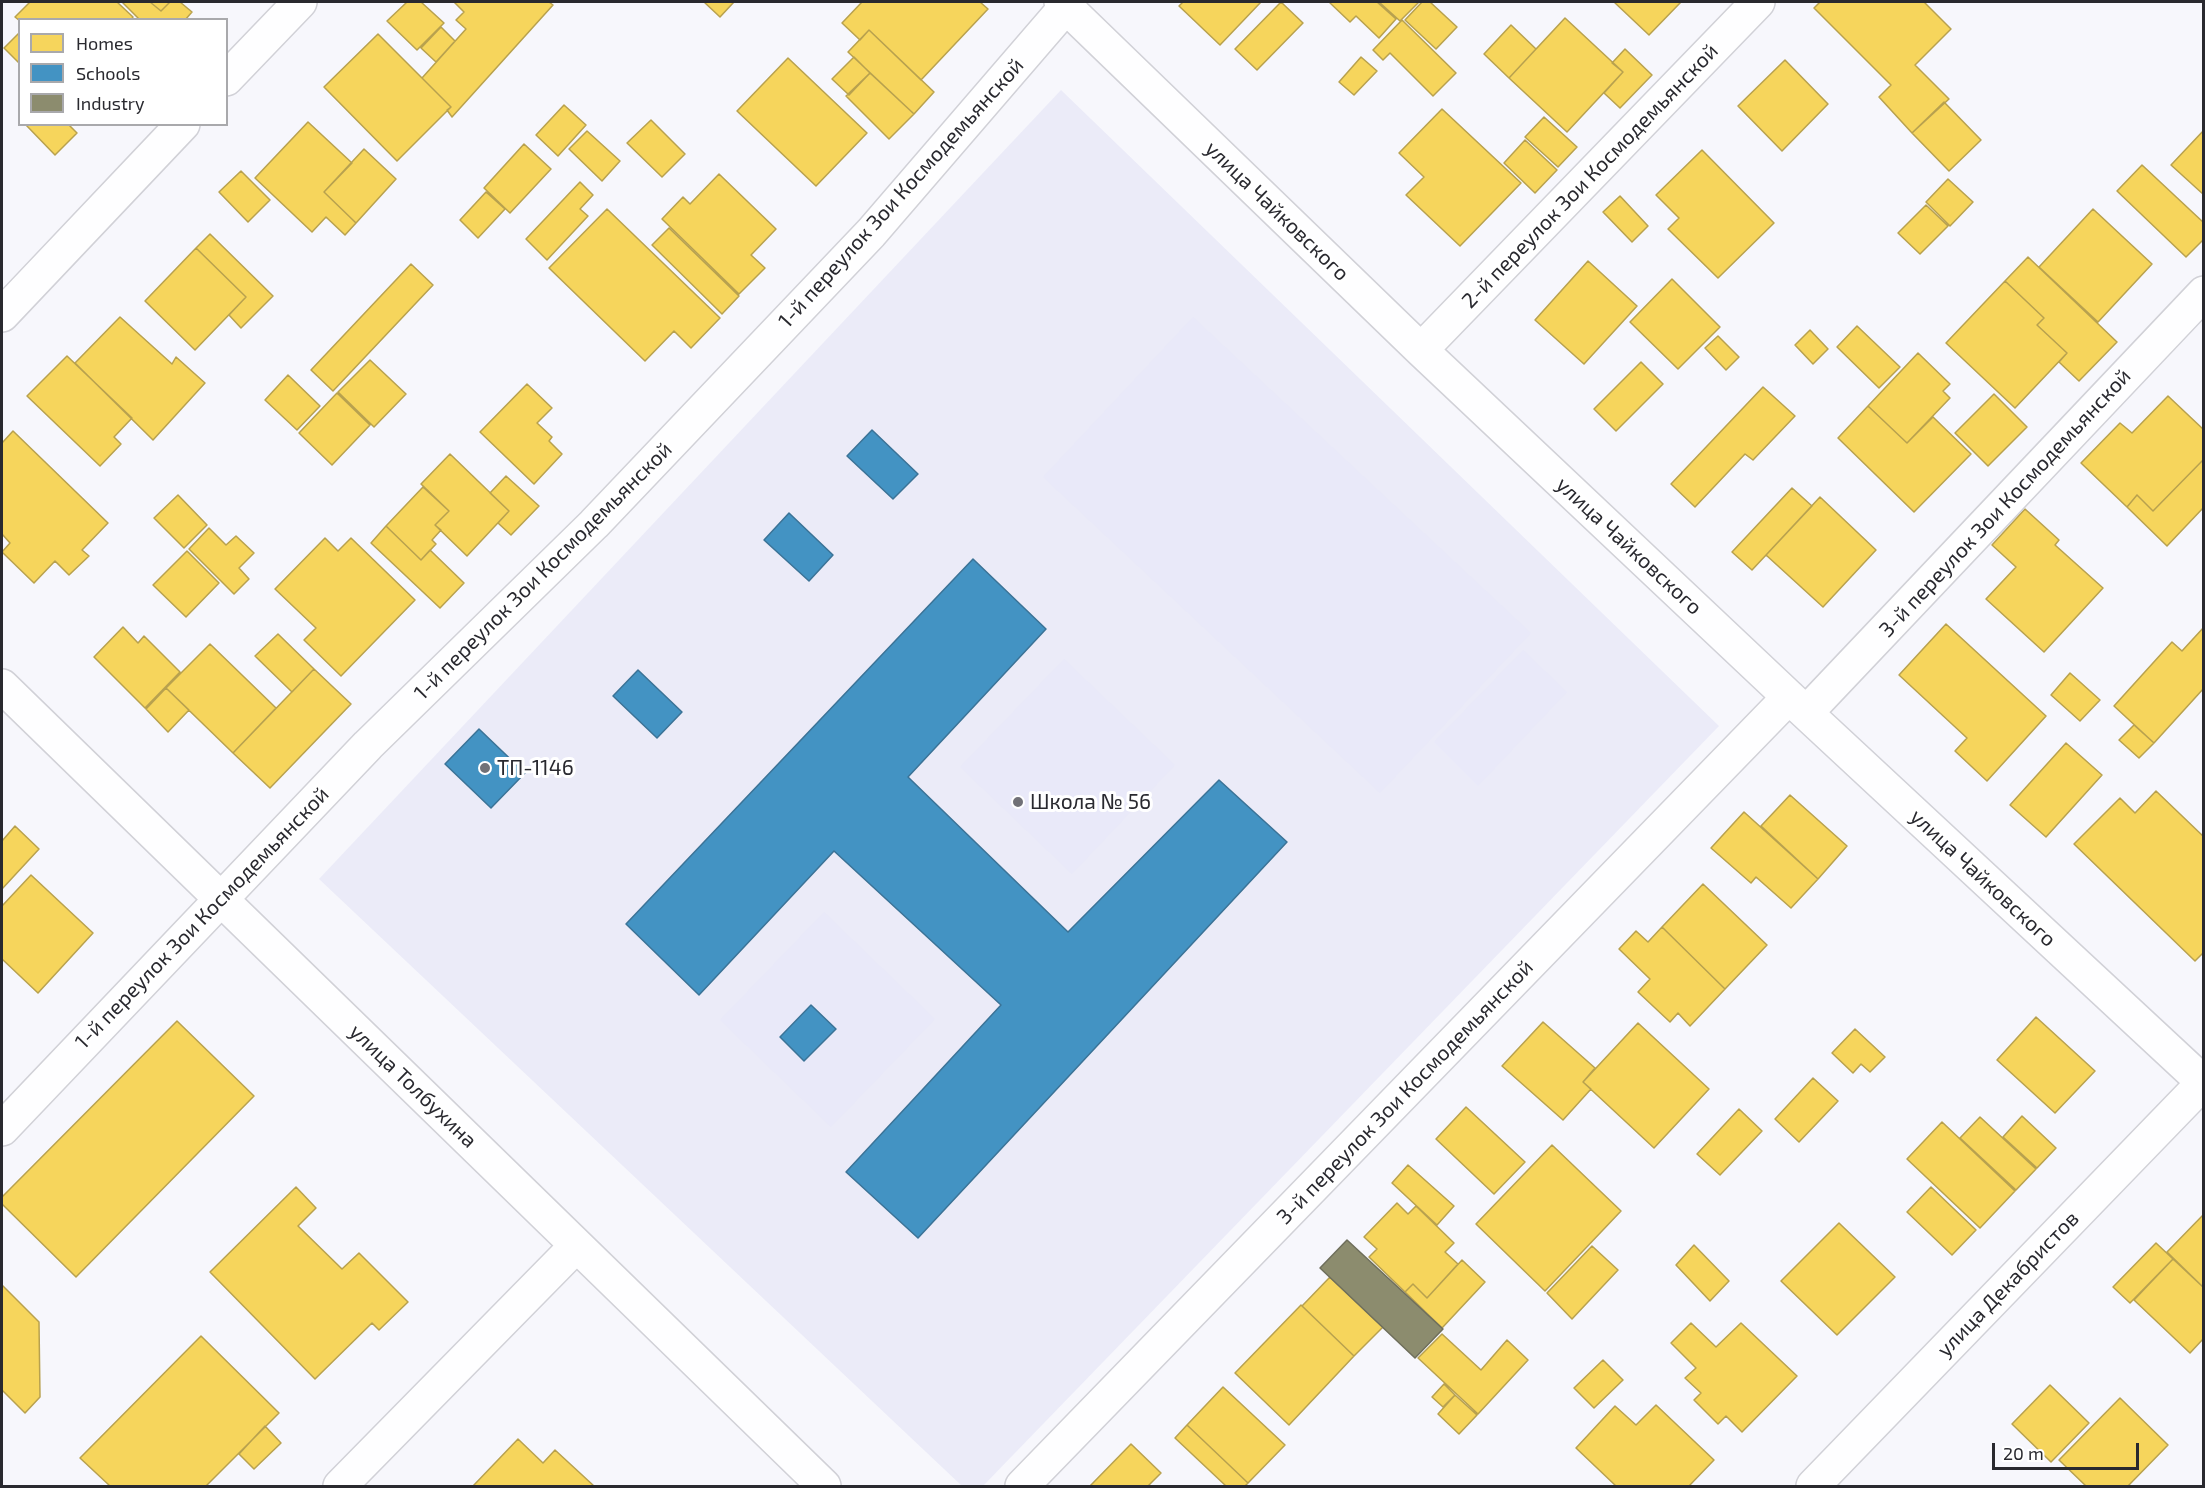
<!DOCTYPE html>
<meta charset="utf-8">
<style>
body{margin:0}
#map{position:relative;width:2205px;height:1488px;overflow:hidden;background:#f7f7fc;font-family:"Exo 2",sans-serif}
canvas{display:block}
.frame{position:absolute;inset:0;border:3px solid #29292f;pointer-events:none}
.legend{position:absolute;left:18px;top:18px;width:210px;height:108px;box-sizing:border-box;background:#fff;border:2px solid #a9a9ac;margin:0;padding:8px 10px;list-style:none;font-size:18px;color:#29292f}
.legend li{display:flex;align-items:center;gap:12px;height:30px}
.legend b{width:30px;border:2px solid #a9a9ac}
.scale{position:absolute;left:1992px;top:1443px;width:147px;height:27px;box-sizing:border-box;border:3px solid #29292f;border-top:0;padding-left:8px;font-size:18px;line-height:21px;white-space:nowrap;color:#29292f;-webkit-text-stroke:4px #fff;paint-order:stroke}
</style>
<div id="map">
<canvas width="2205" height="1488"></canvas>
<div class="frame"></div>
<ul class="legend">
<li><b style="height:16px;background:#f6d55c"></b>Homes</li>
<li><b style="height:16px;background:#4393c3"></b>Schools</li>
<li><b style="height:16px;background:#8c8c6e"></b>Industry</li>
</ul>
<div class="scale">20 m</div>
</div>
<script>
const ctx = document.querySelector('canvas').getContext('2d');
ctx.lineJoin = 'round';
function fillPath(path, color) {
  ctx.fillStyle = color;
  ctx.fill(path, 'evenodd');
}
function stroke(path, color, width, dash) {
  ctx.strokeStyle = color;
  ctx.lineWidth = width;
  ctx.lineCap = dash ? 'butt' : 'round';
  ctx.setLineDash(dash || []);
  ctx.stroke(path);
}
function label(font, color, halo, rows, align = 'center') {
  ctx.font = font + ' "Exo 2",sans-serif';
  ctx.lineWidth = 6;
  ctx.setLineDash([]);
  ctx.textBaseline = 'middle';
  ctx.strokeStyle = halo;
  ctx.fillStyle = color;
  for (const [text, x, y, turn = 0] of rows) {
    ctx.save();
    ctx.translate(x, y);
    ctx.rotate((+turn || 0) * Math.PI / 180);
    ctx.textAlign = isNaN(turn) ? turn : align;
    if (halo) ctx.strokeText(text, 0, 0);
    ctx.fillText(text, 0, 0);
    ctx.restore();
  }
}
const built = new Path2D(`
 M1061 90 1719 726 983 1486H962L319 879Z`);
const green = new Path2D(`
 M1193 317 1531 633 1380 793 1043 477Z
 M1523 650 1567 692 1478 786 1434 742Z
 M1064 659 1175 765 1072 874 960 767Z
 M824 912 935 1019 831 1127 720 1020Z`);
const homes = new Path2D(`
 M30 2H117L133 17 131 20H20V21L15 17Z
 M122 2H150L161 11 170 2H180L192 12 185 20H140Z
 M150 2H170L161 11Z
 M407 2H421L444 23 417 50 387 21Z
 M454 2H549L553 5 452 117 447 110 451 107 422 78 466 29 456 20 464 12Z
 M704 2H734L720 17Z
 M862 2H980L988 9 921 80 869 30 860 40 842 23Z
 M1183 2H1261L1220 45 1179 6Z
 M1281 2 1303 23 1257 70 1235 49Z
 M1329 2H1377L1396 19 1379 38 1356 16 1350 22Z
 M1379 2H1419L1400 21Z
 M1422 2H1430L1457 27 1436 49 1405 20Z
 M1614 2H1681L1649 35Z
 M1820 2H1924L1951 29 1915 65 1949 99 1912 133 1879 97 1891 85 1814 8Z
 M1565 18 1623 72 1567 132 1509 78Z
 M1402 20 1456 73 1433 96 1390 53 1383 60 1373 50Z
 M1511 25 1536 49 1509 78 1484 54Z
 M441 27 455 41 436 62 421 48Z
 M869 30 934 92 914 114 848 52Z
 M20 32V64L4 48Z
 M378 34 451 107 397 161 324 87Z
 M1625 49 1652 75 1620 108 1604 93 1623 72 1612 63Z
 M854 57 870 73 849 95 832 79Z
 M1361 57 1377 71 1354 95 1339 82Z
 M788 58 867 133 816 186 737 111Z
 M1785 60 1828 104 1782 151 1738 106Z
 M870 73 914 114 889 139 846 96Z
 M1944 102 1981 140 1949 171 1912 133Z
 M564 105 586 125 558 156 536 135Z
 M1442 109 1521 183 1460 246 1406 195 1424 177 1399 153Z
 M1544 117 1577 147 1558 167 1525 137Z
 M651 120 685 154 662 177 627 143Z
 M308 122 352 163 324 192 356 223 345 235 326 217 312 232 255 178Z
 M25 124H68L77 133 55 155Z
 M2204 130V195L2171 165Z
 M587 131 620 161 602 181 569 149Z
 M1525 140 1557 170 1535 193 1504 163Z
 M524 144 551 169 510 213 484 188Z
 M364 149 396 179 356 223 324 192Z
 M1702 150 1774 223 1718 278 1668 229 1679 218 1656 195Z
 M2142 165 2204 223V239L2186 257 2117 191Z
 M241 171 270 200 248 222 219 192Z
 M719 174 776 229 751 255 765 268 739 294 662 219 683 197 690 204Z
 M1948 179 1973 202 1950 226 1926 202Z
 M580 182 593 195 580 209 588 216 547 260 526 239Z
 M486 192 505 209 478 238 460 220Z
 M1620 196 1648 226 1632 242 1603 212Z
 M1926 205 1948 226 1920 254 1898 233Z
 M607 209 720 318 691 348 674 331 645 361 549 268Z
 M2093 209 2152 264 2098 322 2039 267Z
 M669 228 739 296 722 314 652 245Z
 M210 234 273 296 241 328 229 315 246 297 196 248Z
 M196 248 246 297 195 350 145 301Z
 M2028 257 2117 342 2079 381 2059 362 2067 353 2037 325 2044 318 2005 281Z
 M1588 261 1637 306 1584 364 1535 320Z
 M411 264 433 285 333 391 311 370Z
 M1672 279 1720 327 1678 369 1630 322Z
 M2005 281 2044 318 2037 325 2067 353 2015 408 1946 343Z
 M120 317 172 364 176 357 205 383 153 440 75 363Z
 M1857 326 1900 367 1879 388 1837 347Z
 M1810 330 1828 349 1813 364 1795 345Z
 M1718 336 1739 357 1726 370 1705 348Z
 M1918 353 1950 384 1943 391 1950 398 1907 443 1868 406Z
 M67 356 132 418 114 437 121 444 100 466 27 396Z
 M370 360 406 394 374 427 338 392Z
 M1641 362 1663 384 1616 431 1594 409Z
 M288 375 320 406 297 430 265 400Z
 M527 384 552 408 537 423 552 437 549 441 562 454 534 484 480 432Z
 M1763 387 1795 416 1753 460 1745 454 1695 507 1671 484Z
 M337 393 370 425 332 465 299 433Z
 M1994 394 2027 427 1988 466 1955 433Z
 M2168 396 2204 430V459L2153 511 2137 495 2127 507 2081 463 2120 423 2132 433Z
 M1868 406 1907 443 1933 417 1971 454 1914 512 1838 438Z
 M13 431 108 523 82 550 89 556 69 575 55 561 34 583 2 552 10 543 2 534V443Z
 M450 454 509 511 467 556 435 525 449 511 421 484Z
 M2204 459V507L2167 546 2127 507 2137 495 2153 511Z
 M506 476 539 506 511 535 498 523 509 511 490 493Z
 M423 487 449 511 435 525 441 530 432 540 436 544 421 560 386 526Z
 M1792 488 1812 506 1752 570 1732 552Z
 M178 495 207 525 184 548 154 518Z
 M1820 497 1876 550 1823 607 1766 555Z
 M2025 509 2059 540 2055 545 2103 588 2044 652 1986 599 2016 567 1992 545Z
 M386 526 421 560 430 550 464 583 440 608 371 543Z
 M209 528 226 545 236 536 254 553 239 568 249 579 234 594 189 549Z
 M325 538 338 551 351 538 415 600 341 676 304 640 316 628 275 589Z
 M187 551 219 583 186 617 153 585Z
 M1946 624 2046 716 1987 781 1955 751 1967 738 1899 675Z
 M123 627 138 643 144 636 180 672 145 708 94 657Z
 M2204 627V688L2154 743 2114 706 2172 642 2182 651Z
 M278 634 314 669 292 692 255 656Z
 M210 644 276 708 233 753 166 688Z
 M314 669 351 704 270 788 233 753Z
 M2070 673 2100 700 2080 721 2051 695Z
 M166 688 189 710 168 732 146 709Z
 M2134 725 2154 743 2139 758 2119 740Z
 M2066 743 2102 775 2046 837 2010 805Z
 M2156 791 2204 837V952L2195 961 2074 844 2120 798 2135 813Z
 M1790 795 1847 846 1818 879 1761 826Z
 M1744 812 1818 879 1791 908 1756 877 1751 883 1711 848Z
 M15 826 39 849 2 889V841Z
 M31 875 93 933 38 993 2 959V906Z
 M1703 884 1767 945 1725 989 1662 927Z
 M1662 927 1725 989 1690 1026 1678 1013 1670 1022 1638 992 1650 979 1619 949 1636 931 1648 942Z
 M2036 1017 2095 1071 2055 1113 1997 1060Z
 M177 1021 254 1096 76 1277 2 1204V1197Z
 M1543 1022 1595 1068 1583 1082 1591 1089 1563 1120 1502 1066Z
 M1638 1023 1709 1089 1654 1148 1583 1082Z
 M1855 1029 1885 1057 1870 1072 1861 1064 1853 1073 1832 1053Z
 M1813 1078 1838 1101 1799 1142 1775 1119Z
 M1466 1107 1525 1162 1494 1194 1436 1139Z
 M1739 1109 1762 1131 1720 1175 1697 1154Z
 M2022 1116 2056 1148 2037 1168 2003 1137Z
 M1980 1117 2036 1169 2016 1190 1960 1138Z
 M1942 1122 2015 1191 1980 1228 1907 1159Z
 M1552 1145 1621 1211 1545 1291 1476 1224Z
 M1408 1165 1454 1206 1437 1225 1392 1183Z
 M296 1187 316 1208 298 1226 342 1269 359 1253 408 1302 379 1330 372 1323 315 1379 210 1272Z
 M1931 1187 1976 1230 1952 1255 1907 1212Z
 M1397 1203 1408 1214 1416 1206 1454 1243 1445 1252 1458 1264 1427 1298 1413 1284 1405 1292 1369 1257 1377 1249 1364 1237Z
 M2204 1214V1288L2167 1252Z
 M1839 1223 1895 1277 1837 1335 1781 1281Z
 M2156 1243 2173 1259 2130 1303 2113 1287Z
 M1694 1245 1729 1281 1710 1301 1676 1265Z
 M1592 1246 1618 1270 1572 1319 1547 1293Z
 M2173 1259 2204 1288V1338L2190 1353 2134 1300Z
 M1462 1260 1485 1282 1442 1328 1405 1292 1413 1284 1427 1298Z
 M1330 1277 1383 1327 1354 1356 1302 1306Z
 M2 1285 39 1322 40 1397 25 1413 2 1390Z
 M1301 1305 1354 1356 1289 1425 1235 1373Z
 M1691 1323 1716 1347 1741 1323 1797 1376 1742 1432 1726 1416 1718 1424 1694 1400 1701 1393 1685 1378 1696 1368 1671 1343Z
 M1442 1334 1481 1370 1507 1340 1528 1360 1478 1414 1418 1358Z
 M201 1336 279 1413 206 1486H110L80 1458Z
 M1603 1360 1623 1380 1594 1408 1574 1388Z
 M1444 1384 1455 1395 1443 1407 1432 1397Z
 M2050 1385 2089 1423 2051 1462 2012 1424Z
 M1223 1387 1285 1445 1248 1483 1187 1425Z
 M1455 1395 1477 1415 1459 1434 1438 1414Z
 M2120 1398 2168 1445 2128 1486H2086L2059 1460Z
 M1656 1405 1714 1460 1689 1486H1616L1576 1448 1615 1406 1636 1425Z
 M1187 1425 1248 1483 1245 1486H1226L1175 1438Z
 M265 1426 281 1443 254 1469 239 1454Z
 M518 1439 543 1463 555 1450 594 1486H473Z
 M1131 1444 1161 1473 1148 1486H1090Z`);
const schools = new Path2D(`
 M872 430 918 474 893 499 847 456Z
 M789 513 833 555 809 581 764 540Z
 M973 559 1046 629 908 777 1068 932 1219 780 1287 842 918 1238 846 1172 1001 1005 834 851 699 995 626 924Z
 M638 670 682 712 657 738 613 696Z
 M479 729 525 773 491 808 445 764Z
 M811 1005 836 1029 804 1061 780 1037Z`);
const industry = new Path2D(`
 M1347 1240 1443 1329 1415 1358 1320 1268Z`);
const minor = new Path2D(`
 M1061 2 1421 350 1806 713 2204 1083
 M226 79 300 2
 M2 315 183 124
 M1421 350 1758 2
 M2 686 824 1486
 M1806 713 2204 293
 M2 1129 368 745 594 524 871 233 1070 2
 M340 1486 576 1246
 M1022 1486 1789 697
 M1813 1486 2204 1082`);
const markers = [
 [485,768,6,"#717177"],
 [1018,802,6,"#717177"]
];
const streetNames = [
 ["2-й переулок Зои Космодемьянской",1590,176,-46],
 ["1-й переулок Зои Космодемьянской",901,193,-48],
 ["улица Чайковского",1277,211,44],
 ["3-й переулок Зои Космодемьянской",2005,503,-47],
 ["улица Чайковского",1629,546,43],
 ["1-й переулок Зои Космодемьянской",543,571,-45],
 ["улица Чайковского",1983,878,43],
 ["1-й переулок Зои Космодемьянской",202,918,-46],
 ["улица Толбухина",413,1086,44],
 ["3-й переулок Зои Космодемьянской",1405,1092,-46],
 ["улица Декабристов",2008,1284,-46]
];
const poiNames = [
 ["ТП-1146",497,768],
 ["Школа № 56",1030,802]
];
fillPath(built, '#ebebf8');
fillPath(green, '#e9e9f9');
fillPath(homes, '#f6d55c');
stroke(homes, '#b8a14e', 1.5);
fillPath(schools, '#4393c3');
stroke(schools, '#3b7397', 1.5);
fillPath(industry, '#8c8c6e');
stroke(industry, '#6e6e5b', 1.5);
stroke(minor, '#d1d1d7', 36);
stroke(minor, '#fefeff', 33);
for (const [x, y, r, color] of markers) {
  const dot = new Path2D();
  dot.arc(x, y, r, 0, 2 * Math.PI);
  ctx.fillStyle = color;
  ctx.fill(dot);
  stroke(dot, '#fff', 2);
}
label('21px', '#29292f', '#fff', streetNames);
label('21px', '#29292f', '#fff', poiNames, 'left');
</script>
